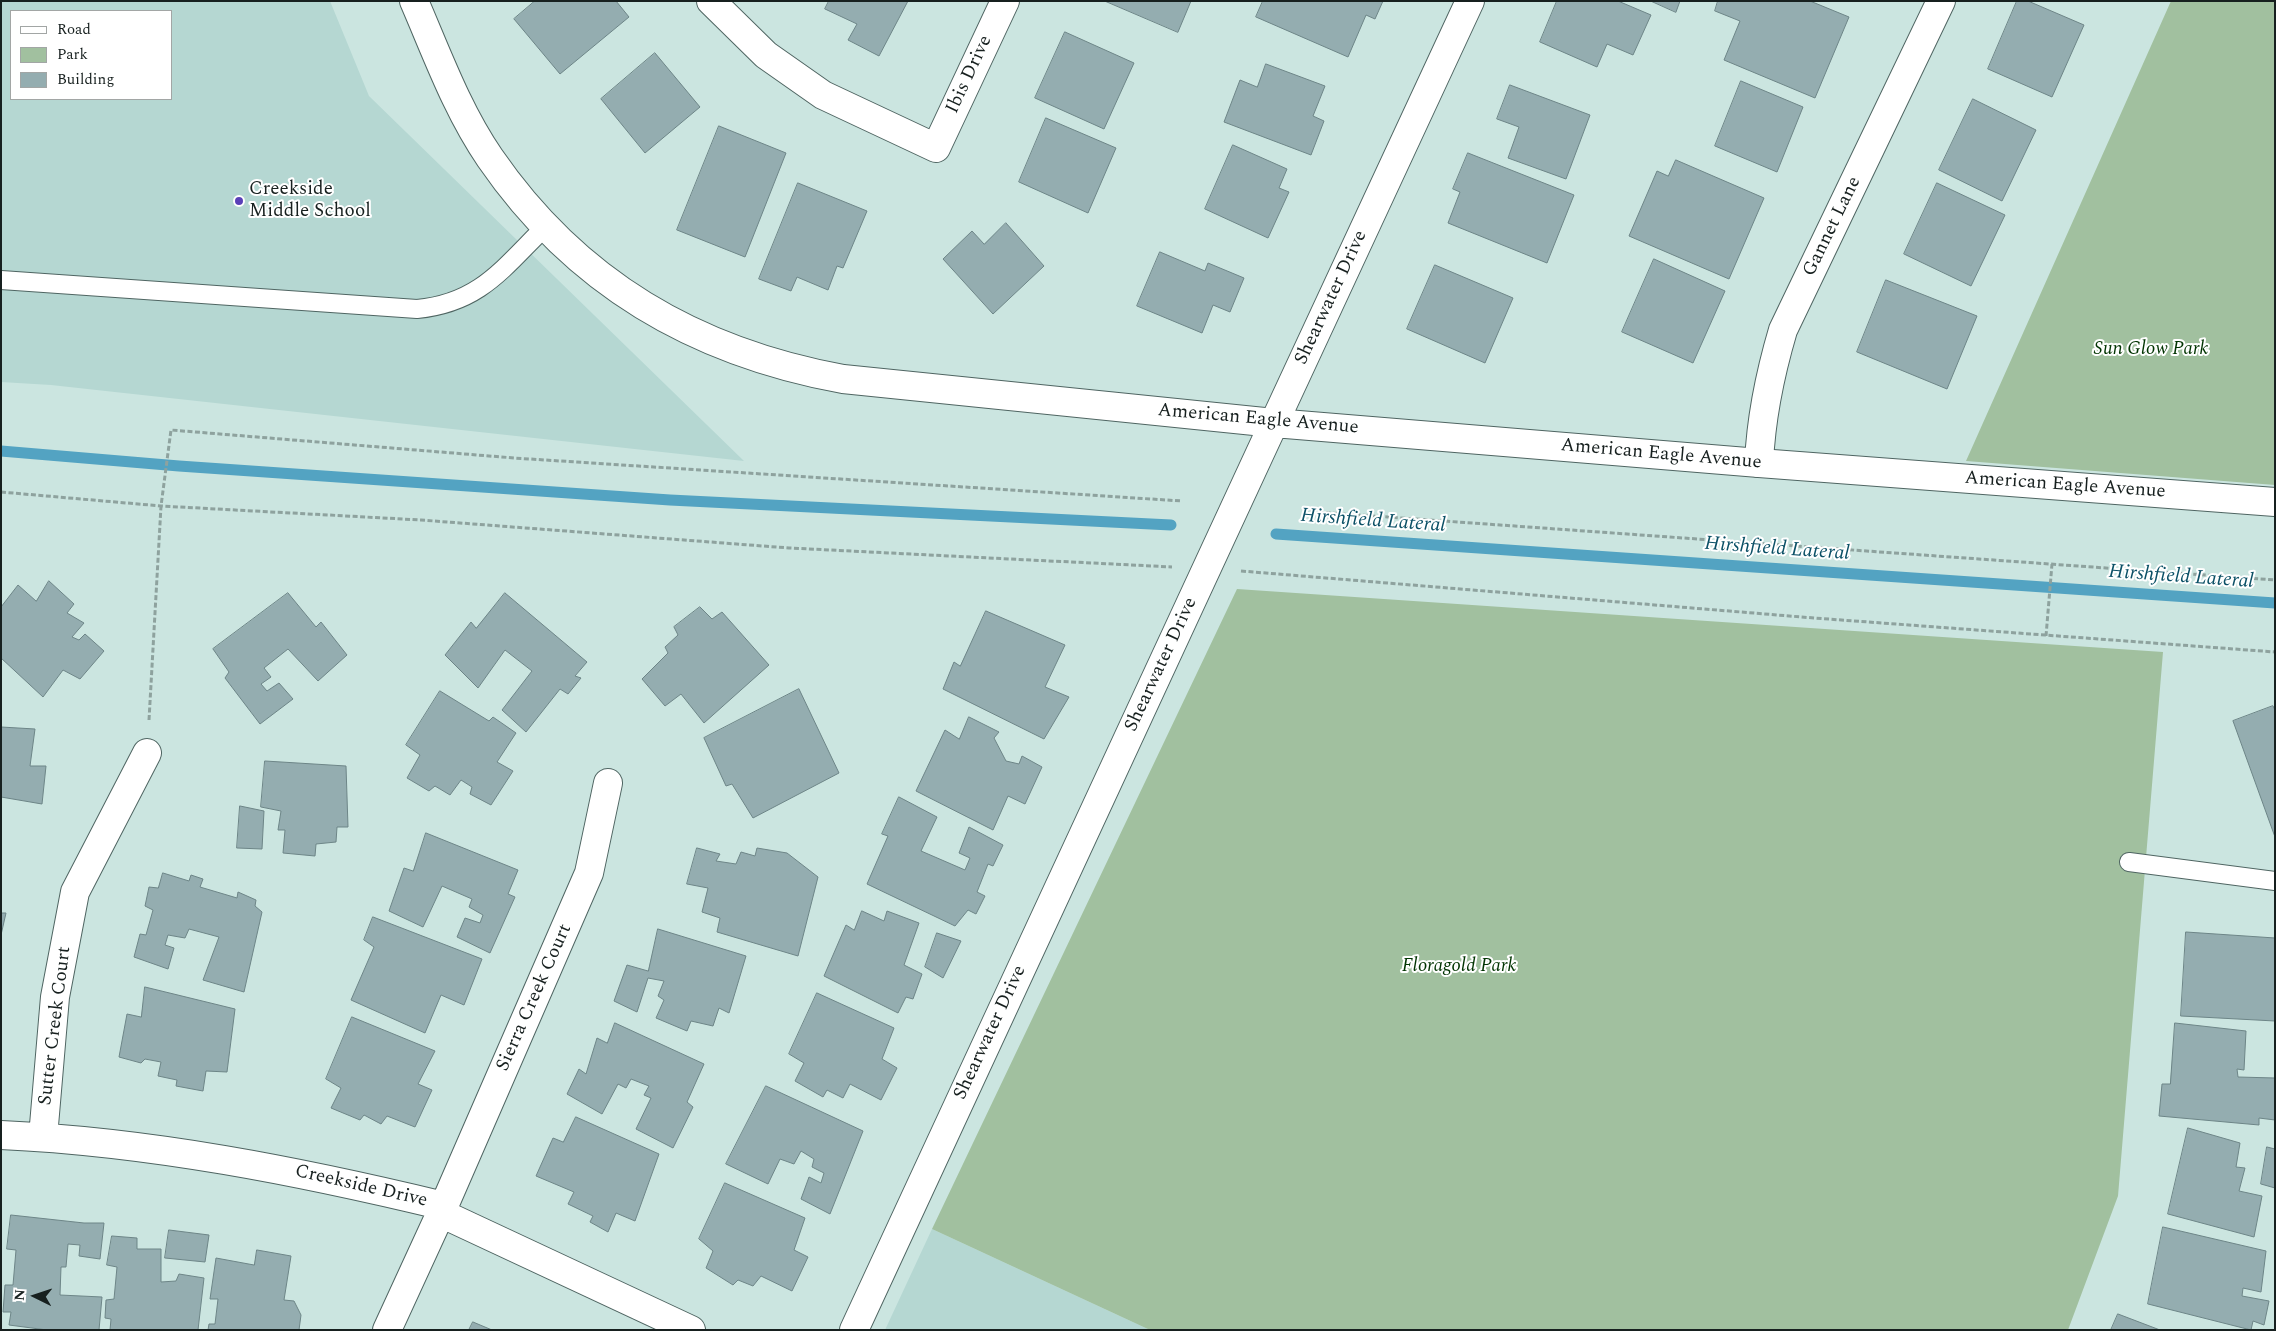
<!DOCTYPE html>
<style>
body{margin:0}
#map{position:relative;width:2276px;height:1331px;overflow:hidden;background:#cbe5e0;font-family:Spectral,serif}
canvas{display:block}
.frame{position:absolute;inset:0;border:2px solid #17201f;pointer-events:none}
.legend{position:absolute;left:10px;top:10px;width:162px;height:90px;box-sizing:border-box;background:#fff;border:1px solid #a2a6a5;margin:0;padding:6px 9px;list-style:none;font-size:15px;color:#17201f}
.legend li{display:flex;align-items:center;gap:10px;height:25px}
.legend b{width:25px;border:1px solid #a2a6a5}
.north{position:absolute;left:10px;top:1271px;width:50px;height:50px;-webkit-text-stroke:4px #fff;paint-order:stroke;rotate:274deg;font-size:14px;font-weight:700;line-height:20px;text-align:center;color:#17201f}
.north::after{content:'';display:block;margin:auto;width:18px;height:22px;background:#17201f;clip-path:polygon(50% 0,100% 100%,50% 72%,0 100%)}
</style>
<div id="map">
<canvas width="2276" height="1331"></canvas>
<div class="frame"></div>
<ul class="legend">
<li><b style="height:6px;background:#fff"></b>Road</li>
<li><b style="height:14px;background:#a1c09f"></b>Park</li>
<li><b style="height:14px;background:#94adb0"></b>Building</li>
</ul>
<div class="north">N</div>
</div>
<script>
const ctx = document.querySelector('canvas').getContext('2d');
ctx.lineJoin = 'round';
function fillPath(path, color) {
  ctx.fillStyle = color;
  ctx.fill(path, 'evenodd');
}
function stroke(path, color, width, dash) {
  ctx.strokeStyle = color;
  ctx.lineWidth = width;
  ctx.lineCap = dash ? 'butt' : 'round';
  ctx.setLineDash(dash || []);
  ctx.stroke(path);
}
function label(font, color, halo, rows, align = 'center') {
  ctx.font = font + ' Spectral,serif';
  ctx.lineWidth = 4;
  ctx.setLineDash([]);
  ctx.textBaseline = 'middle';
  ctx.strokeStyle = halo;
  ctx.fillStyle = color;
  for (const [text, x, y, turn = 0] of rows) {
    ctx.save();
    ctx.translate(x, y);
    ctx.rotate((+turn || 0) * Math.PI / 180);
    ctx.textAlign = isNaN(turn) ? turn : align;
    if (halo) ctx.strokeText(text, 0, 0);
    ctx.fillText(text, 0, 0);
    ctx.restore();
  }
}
const built = new Path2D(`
 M1 1H330L369 96 744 461 51 385 1 382ZM11 11H171V99H11Z
 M932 1229 1150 1330H885Z`);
const green = new Path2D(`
 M2171 1H2275V485L1966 461Z
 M1237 589 2163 652 2118 1196 2068 1330H1150L932 1229Z`);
const stream = new Path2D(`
 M1 451 179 466 670 500 1171 525
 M1276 534 2275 603`);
const building = new Path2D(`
 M535 1H616L629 17 560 74 514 19Z
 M829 1H908L879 56 848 40 857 24 825 9Z
 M1105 1H1191L1178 32Z
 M1263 1H1383L1375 19 1366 15 1348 57 1256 17Z
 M1557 1H1618L1651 15 1633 55 1607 44 1597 67 1540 42Z
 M1651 1H1680L1676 12Z
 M1718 1H1810L1849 17 1815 98 1724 60 1740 21 1715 11Z
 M2017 1H2028L2084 25 2052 97 1988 69Z
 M1065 32 1134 63 1104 129 1035 98Z
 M655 53 700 107 645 153 601 99Z
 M1266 64 1325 86 1313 116 1324 121 1311 155 1224 122 1240 80 1257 87Z
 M1741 81 1803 107 1777 172 1715 146Z
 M1510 85 1590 115 1566 179 1508 158 1519 127 1497 119Z
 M1973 99 2036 130 2002 201 1939 170Z
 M1046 118 1116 148 1088 213 1019 182Z
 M719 126 786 153 745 257 677 230Z
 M1233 145 1287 169 1279 188 1289 192 1268 238 1205 209Z
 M1468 153 1574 195 1547 263 1448 223 1460 192 1453 189Z
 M1676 160 1764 198 1729 279 1629 236 1657 171 1668 176Z
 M798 183 867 211 843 268 837 266 828 290 797 277 791 291 759 279Z
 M1937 183 2005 215 1971 286 1904 254Z
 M1006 223 1044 266 993 314 943 259 972 231 984 244Z
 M1160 252 1205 271 1208 263 1244 278 1230 312 1213 305 1202 333 1137 306Z
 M1654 259 1725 291 1693 363 1622 332Z
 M1435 265 1513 298 1485 363 1407 329Z
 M1886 280 1977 316 1947 389 1857 352Z
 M49 581 74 604 67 613 84 623 72 637 79 640 85 634 104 651 80 679 63 670 43 697 1 658V607L18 585 36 601Z
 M288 593 316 627 321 622 347 655 318 681 288 649 264 668 271 677 261 684 267 691 279 683 293 699 260 724 225 678 229 672 213 649Z
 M505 593 587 662 575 676 581 678 568 694 560 689 526 732 502 710 532 671 505 650 478 688 445 655 471 622 476 628Z
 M700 607 712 619 722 612 769 665 704 723 681 694 665 706 642 679 668 653 665 647 678 635 674 627Z
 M986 611 1065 645 1045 687 1069 697 1044 739 943 689 954 662 960 666Z
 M799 689 839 773 753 818 732 784 726 786 704 738Z
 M440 691 489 721 493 717 516 733 497 762 513 771 491 805 470 794 472 787 461 780 450 795 435 786 429 791 407 778 420 755 406 745Z
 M2273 706 2275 710V837L2233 721Z
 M969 717 999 732 994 738 1006 761 1019 764 1022 756 1042 767 1025 804 1008 796 993 830 916 791 945 730 959 739Z
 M1 727 35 729 30 766H46L42 804 1 797Z
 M265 761 346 766 348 827H337L336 842 316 844 315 856 283 853 285 830H278L281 811 261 807Z
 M899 797 937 817 921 851 965 870 970 858 959 853 969 827 1003 845 993 866 988 864 977 892 985 896 976 914 968 910 955 926 867 884 888 836 882 834Z
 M240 806 264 811 262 849 237 848Z
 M426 833 518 870 508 894 515 897 490 953 457 937 465 918 480 923 483 915 469 907 472 899 442 886 423 927 389 911 404 868 413 871Z
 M697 848 720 854 716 861 736 864 741 852 755 856 757 848 787 853 818 877 798 956 717 932 720 918 702 912 708 888 687 884Z
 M163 873 189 881 191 875 203 879 200 887 237 898 238 892 256 900 255 906 262 912 244 992 203 980 219 937 189 929 185 938 168 935 165 945 174 948 168 969 134 957 140 934 146 935 153 910 145 906 149 887 158 888Z
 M862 911 884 921 887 911 919 923 904 965 922 974 913 999 906 997 898 1013 824 976 846 925 854 930Z
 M1 913H6L1 935Z
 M373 917 482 959 464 1005 441 995 425 1033 351 1000 374 947 364 940Z
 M658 929 746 956 729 1013 719 1008 713 1026 691 1021 687 1031 656 1018 664 1000 658 996 664 981 648 978 637 1012 614 1001 627 965 648 971Z
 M2186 932 2275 938V1021L2181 1016Z
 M937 933 961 941 943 978 925 967Z
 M145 987 235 1009 227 1072 206 1071 203 1091 176 1086 177 1080 158 1076 161 1062 145 1059 141 1063 119 1057 127 1014 141 1017Z
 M817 993 894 1028 882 1059 897 1068 881 1100 850 1084 843 1098 827 1090 823 1097 795 1081 804 1063 789 1054Z
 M352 1017 435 1051 418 1084 432 1090 415 1127 387 1116 381 1124 364 1115 360 1120 331 1108 341 1088 326 1079Z
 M615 1023 704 1064 687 1102 693 1107 673 1148 636 1129 651 1098 644 1095 649 1086 631 1079 626 1088 618 1084 602 1114 567 1094 579 1069 586 1074 597 1038 607 1043Z
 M2175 1023 2246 1031 2244 1070 2237 1069 2238 1077 2275 1078V1120L2259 1118V1125L2159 1116 2162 1084H2170Z
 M766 1086 863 1131 830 1214 801 1199 809 1177 821 1183 824 1173 812 1167 814 1159 801 1151 794 1164 780 1159 768 1184 726 1164Z
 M576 1117 659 1154 635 1221 616 1213 608 1232 590 1222 593 1216 568 1204 574 1192 536 1176 553 1138 563 1142Z
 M2188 1128 2240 1143 2236 1167 2245 1168 2239 1191 2262 1196 2254 1237 2168 1214Z
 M2267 1147 2275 1149V1188L2261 1184Z
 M725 1183 805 1218 794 1250 808 1257 792 1291 761 1276 753 1286 738 1280 733 1285 706 1268 713 1251 699 1239Z
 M11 1215 84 1223H104L100 1259 79 1256 80 1245 68 1244 66 1267H61L60 1295 102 1297 99 1330H47L9 1325 11 1312H3L5 1285H13L16 1250 7 1249Z
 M2163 1227 2266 1251 2261 1292 2243 1288 2242 1296 2269 1301 2264 1325 2253 1321 2251 1330 2148 1304Z
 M169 1230 209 1235 205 1262 165 1258Z
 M112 1236 137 1238V1249H161V1282L176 1281 179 1274 204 1278 198 1330H110L111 1319 105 1318 106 1300 114 1299 117 1267 107 1265Z
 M257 1250 291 1256 284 1300 294 1301 301 1315 299 1330H208L209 1324H215L218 1299H210L216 1258 254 1265Z
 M2118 1314 2160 1330H2111Z
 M473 1322 492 1330H469Z`);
const path = new Path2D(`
 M1 492 161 506 421 520 789 548 1172 567
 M1303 511 2275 580
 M1241 571 1814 618 2275 652
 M2046 636 2052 564
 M149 720 161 506 171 430 514 458 1182 501`);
const service = new Path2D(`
 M1 280 417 309C480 303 503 268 546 226
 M2129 862 2275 881`);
const minor = new Path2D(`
 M711 1 766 55 823 95 936 148 1005 1
 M1274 423 1470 1
 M1759 463C1761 417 1770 374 1783 330L1941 1
 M1 1135C151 1142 299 1171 444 1206L447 1216 691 1330
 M43 1137 55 997 75 892 147 753
 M387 1330 444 1206 589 873 608 783`);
const tertiary = new Path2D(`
 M414 1C437 54 457 110 490 158 576 283 695 352 843 379L1274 423 1759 463 2275 502
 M854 1330 1274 423`);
const markers = [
 [239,201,5,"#5a40b8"]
];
const streetNames = [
 ["Ibis Drive",970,75,-65],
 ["Gannet Lane",1833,227,-64],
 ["Shearwater Drive",1332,298,-65],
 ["American Eagle Avenue",1258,420,5],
 ["American Eagle Avenue",1661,455,5],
 ["American Eagle Avenue",2065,486,4],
 ["Shearwater Drive",1162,665,-65],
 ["Sierra Creek Court",535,998,-66],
 ["Sutter Creek Court",56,1026,-83],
 ["Shearwater Drive",991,1033,-65],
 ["Creekside Drive",361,1187,13]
];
const poiNames = [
 ["Creekside",249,190],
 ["Middle School",249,212]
];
const parkNames = [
 ["Sun Glow Park",2151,350],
 ["Floragold Park",1459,967]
];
const waterNames = [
 ["Hirshfield Lateral",1373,522,4],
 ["Hirshfield Lateral",1777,550,4],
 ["Hirshfield Lateral",2181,578,4]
];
fillPath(built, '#b5d7d2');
fillPath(green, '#a1c09f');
stroke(stream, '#53a3c2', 11);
fillPath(building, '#94adb0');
stroke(building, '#6d8587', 1);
stroke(service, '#4f6562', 20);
stroke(minor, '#4f6562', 30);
stroke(tertiary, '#4f6562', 30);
stroke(path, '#8ea29e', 3, [5, 2.5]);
stroke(service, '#fff', 18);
stroke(minor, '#fff', 28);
stroke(tertiary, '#fff', 28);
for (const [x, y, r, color] of markers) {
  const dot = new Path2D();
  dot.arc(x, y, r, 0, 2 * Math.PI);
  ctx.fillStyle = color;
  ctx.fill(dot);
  stroke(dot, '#fff', 2);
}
label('19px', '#17201f', '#fff', streetNames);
label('19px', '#17201f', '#fff', poiNames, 'left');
label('italic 19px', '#003401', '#fff', parkNames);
label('italic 20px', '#0b5066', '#fff', waterNames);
</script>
